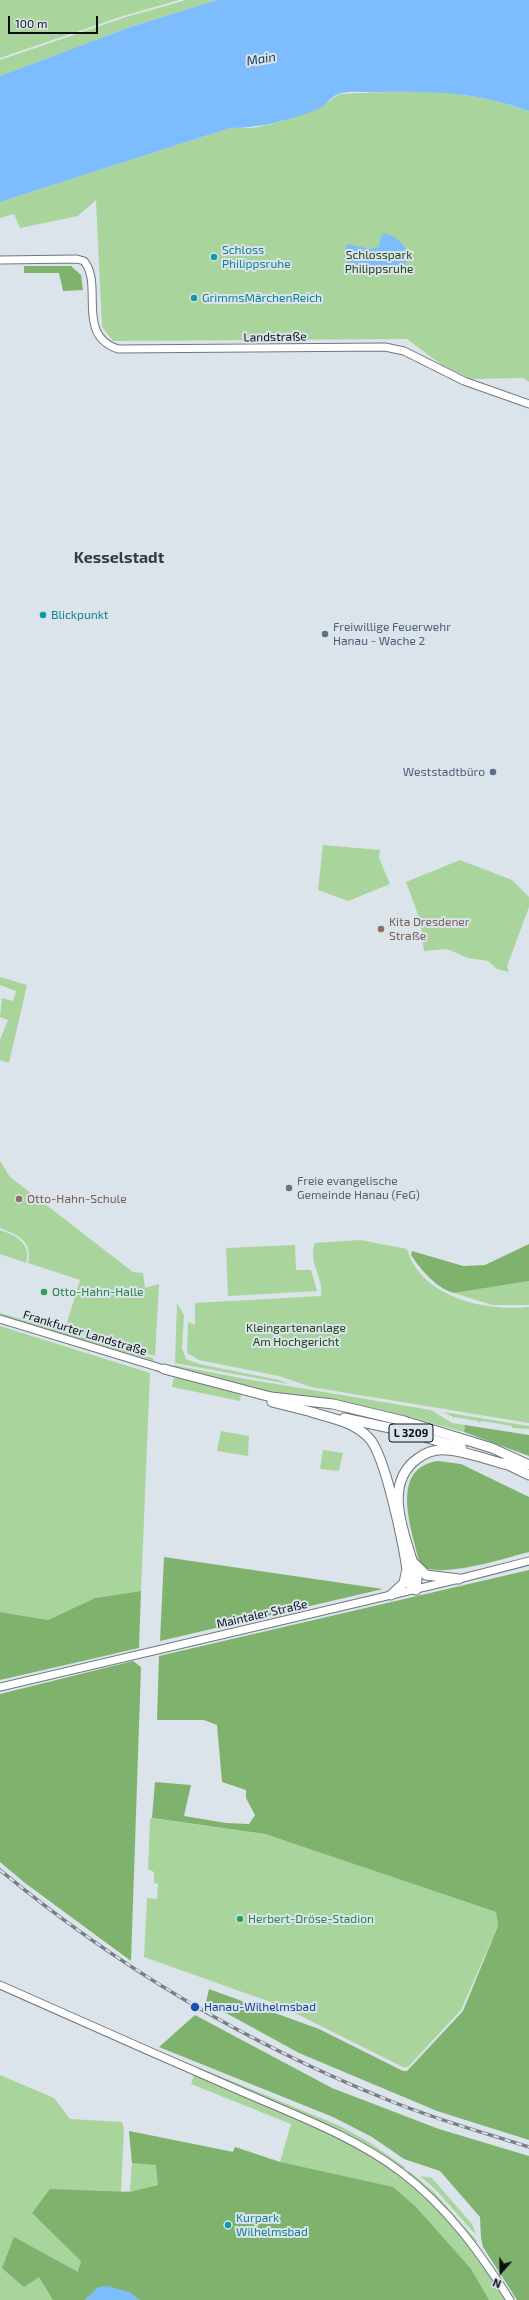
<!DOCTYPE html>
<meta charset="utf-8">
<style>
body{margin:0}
#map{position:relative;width:529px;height:2300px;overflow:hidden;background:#dbe4eb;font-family:"Exo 2",sans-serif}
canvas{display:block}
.north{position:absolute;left:481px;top:2252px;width:40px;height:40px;-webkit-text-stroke:3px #dbe4eb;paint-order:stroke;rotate:200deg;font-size:11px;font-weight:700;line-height:16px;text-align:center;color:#0c0f11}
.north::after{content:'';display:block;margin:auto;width:14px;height:18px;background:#0c0f11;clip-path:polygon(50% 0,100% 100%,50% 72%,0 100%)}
.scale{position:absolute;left:8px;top:16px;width:90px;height:18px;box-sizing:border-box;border:2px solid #0c0f11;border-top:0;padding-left:5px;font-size:12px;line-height:14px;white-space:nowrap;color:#0c0f11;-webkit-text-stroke:3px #dbe4eb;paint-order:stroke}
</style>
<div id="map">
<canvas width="529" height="2300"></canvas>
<div class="north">N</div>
<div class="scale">100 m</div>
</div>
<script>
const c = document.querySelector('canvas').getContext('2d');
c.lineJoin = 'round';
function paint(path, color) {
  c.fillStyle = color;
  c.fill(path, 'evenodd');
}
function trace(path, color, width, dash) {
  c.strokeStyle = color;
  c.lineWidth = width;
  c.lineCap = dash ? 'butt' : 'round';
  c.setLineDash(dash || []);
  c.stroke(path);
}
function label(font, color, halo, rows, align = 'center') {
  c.font = font + ' "Exo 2",sans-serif';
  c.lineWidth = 4;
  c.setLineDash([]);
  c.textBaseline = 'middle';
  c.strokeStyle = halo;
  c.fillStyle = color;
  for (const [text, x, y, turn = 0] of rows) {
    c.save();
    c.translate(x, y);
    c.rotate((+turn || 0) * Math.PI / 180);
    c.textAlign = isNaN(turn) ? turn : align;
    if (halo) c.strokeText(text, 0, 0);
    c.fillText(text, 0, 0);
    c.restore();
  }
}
const green = new Path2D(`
 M0,0H179L123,16L0,58Z
 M186,0H217L130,27L0,76V60L123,18Z
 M412,91C455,92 487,97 529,111V382L523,378L472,379L442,365L407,339L113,341L102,327L96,200L78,216L20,228L14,214L0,218V202L230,128H253L276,123L320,108L339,94Z
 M323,845L380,850L379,858L390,884L348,901L318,890Z
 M460,860L512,880L529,897V907L507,966L509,972L497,969L488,961L468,958L447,949L424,951L420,920L406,882Z
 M0,977L27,985L9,1063L0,1060V1040L8,1020L0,1017L2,998L13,1001L16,991L0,985Z
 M0,1161L10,1177L133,1272L143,1273L145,1288L159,1284L155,1356L65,1329L80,1280L28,1263C33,1241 18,1235 0,1228Z
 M0,1230C15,1235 32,1243 26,1263L0,1254Z
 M360,1240L407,1249C420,1297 486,1312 529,1307V1423L311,1387L279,1376L199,1360L187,1353L188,1322L195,1325V1303L321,1296C324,1278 307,1261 315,1243Z
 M295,1245L296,1270H311L317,1291L228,1296L226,1248Z
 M529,1281V1305H492L454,1293Z
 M177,1303L184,1315L182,1348L186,1359L199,1364L279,1380L289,1384L175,1363Z
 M0,1313L153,1358L154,1361L0,1316Z
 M0,1326L150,1373L141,1591L95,1598L48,1620L0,1612Z
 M174,1365L240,1378L431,1410L452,1423L465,1425L464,1432L406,1416L333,1399L272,1394L174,1368Z
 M174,1377L217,1387L241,1395L240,1401L172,1387Z
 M443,1412L529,1426V1429L512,1428V1426L482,1421L479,1423L477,1421L455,1417L453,1419V1417Z
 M221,1431L249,1436L248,1456L217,1451Z
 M323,1450L343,1453L339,1471L320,1469Z
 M150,1818L265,1834L496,1912L498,1926L461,2010L408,2067H403L279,2005L144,1957L147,1898L157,1899L158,1884L154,1883V1872L148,1869Z
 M198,2067L340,2126L369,2142L406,2168L400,2169L367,2146L197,2070Z
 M0,2075L54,2098L70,2119L122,2122L124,2129L121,2192L130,2191L132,2163L129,2131L233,2152L235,2147L280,2162L291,2124L191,2084L194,2075C290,2115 392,2150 461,2232C478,2253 493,2278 508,2300H0Z
 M409,2171L434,2192L477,2241L476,2244L405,2174Z
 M420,2176L432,2178L472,2224L476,2235L435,2189Z`);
const forest = new Path2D(`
 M24,266H71L81,275L83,290L63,291L59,273H24Z
 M529,1244V1281L454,1293C436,1288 421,1270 411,1255L412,1251L463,1266L485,1265Z
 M465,1425L529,1435V1456L464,1432Z
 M438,1461L461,1464L529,1497V1552C505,1558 439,1580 420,1565C413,1533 387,1468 438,1461Z
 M164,1557L383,1589L160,1641Z
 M529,1570V2140L437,2111L299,2053L206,2002L209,1989L319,2029L403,2071H407L463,2011L498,1926L496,1912L265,1834L152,1818L155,1782L191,1785L184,1816L226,1823L249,1824L255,1815L246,1798V1790L222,1782L217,1725L204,1720H157L159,1656Z
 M141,1591L139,1648L0,1680V1612L48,1620L95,1598Z
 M133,1661L141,1667L131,1961L25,1883L0,1862V1694Z
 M195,2015L332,2088L439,2129L529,2156V2300H517L483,2247L481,2238L480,2217L440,2171L404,2159L372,2137L333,2117L159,2047Z
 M129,2131L233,2152L235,2147L280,2162L393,2187L416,2207L471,2269L489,2300H140L129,2292L87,2297L85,2300H53L39,2277L24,2287L2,2268L14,2237L78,2272L81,2261L32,2213L50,2189L130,2192L158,2185L156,2165L132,2163Z`);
const water = new Path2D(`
 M217,0H529V111C474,92 437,91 380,92C367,93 350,90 338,94C330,97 326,106 319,109C290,120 261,128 230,128L0,202V76L130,27Z
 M384,233C400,237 416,253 402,269C397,270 391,269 386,270C370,274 351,275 344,256L347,244L370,249L379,247L381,237Z
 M108,2286L129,2292L140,2300H85L98,2287Z`);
const secondary = new Path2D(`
 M0,260L77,259L84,261C104,285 75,335 118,349L385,347L404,351L464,381L529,404
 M0,1319L164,1369
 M0,1687L459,1579L529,1561
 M0,1985C79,2020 157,2055 236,2089C292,2114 352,2135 401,2172C447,2207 479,2251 510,2300`);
const highway = new Path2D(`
 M164,1369L271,1397L333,1404L404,1421L492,1448L529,1465
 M272,1402L316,1413
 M311,1412C331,1418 354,1422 369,1438C386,1456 405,1551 408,1578L412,1588L416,1590L417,1578C409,1542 379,1487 417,1459C425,1453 436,1449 446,1450C466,1451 488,1460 508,1465
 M344,1418L404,1431L462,1448
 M504,1463L529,1475
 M415,1564L426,1575L459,1579
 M391,1595L404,1583L406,1573`);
const rail = new Path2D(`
 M0,1870C116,1966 249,2044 388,2100C434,2119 482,2132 529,2147`);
const markers = [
 [214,257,4,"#0f9aa8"],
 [194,298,4,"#0f9aa8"],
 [43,615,4,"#0f9aa8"],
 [325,634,4,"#5c6f8a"],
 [493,772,4,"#5c6f8a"],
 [381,929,4,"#8d6e63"],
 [289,1188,4,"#6b7280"],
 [19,1199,4,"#8d6e63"],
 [44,1292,4,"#2e9e5b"],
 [240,1919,4,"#2e9e5b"],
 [195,2007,5,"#1a4fb4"],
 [228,2225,4,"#0f9aa8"]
];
const shields = [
 [411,1433,44]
];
const shieldNames = [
 ["L 3209",411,1433]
];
const cultureNames = [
 ["Schloss",222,250],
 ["Philippsruhe",222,264],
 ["GrimmsMärchenReich",202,298],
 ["Blickpunkt",51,615],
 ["Kurpark",236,2218],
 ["Wilhelmsbad",236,2232]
];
const parkNames = [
 ["Schlosspark",379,255],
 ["Philippsruhe",379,269],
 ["Kleingartenanlage",296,1328],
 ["Am Hochgericht",296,1342]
];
const streetNames = [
 ["Landstraße",275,337,-1],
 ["Frankfurter Landstraße",85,1333,17],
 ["Maintaler Straße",262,1614,-13]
];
const serviceNames = [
 ["Freiwillige Feuerwehr",333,627],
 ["Hanau - Wache 2",333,641],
 ["Weststadtbüro",485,772,"right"]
];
const educationNames = [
 ["Kita Dresdener",389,922],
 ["Straße",389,936],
 ["Otto-Hahn-Schule",27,1199]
];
const worshipNames = [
 ["Freie evangelische",297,1181],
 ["Gemeinde Hanau (FeG)",297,1195]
];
const leisureNames = [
 ["Otto-Hahn-Halle",52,1292],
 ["Herbert-Dröse-Stadion",248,1919]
];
const transitNames = [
 ["Hanau-Wilhelmsbad",204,2007]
];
const waterNames = [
 ["Main",261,59,-10]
];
const districtNames = [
 ["Kesselstadt",119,558]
];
paint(green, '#a9d49b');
paint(forest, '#7fb36d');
paint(water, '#7ebdfd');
trace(secondary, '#6f777d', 9);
trace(highway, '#6f777d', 11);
trace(secondary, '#fff', 7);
trace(highway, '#fff', 9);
trace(rail, '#787e83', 3.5);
trace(rail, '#dbe4eb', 2, [6]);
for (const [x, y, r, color] of markers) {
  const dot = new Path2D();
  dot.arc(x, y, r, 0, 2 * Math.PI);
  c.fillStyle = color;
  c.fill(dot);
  trace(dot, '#dbe4eb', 1.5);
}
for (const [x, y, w] of shields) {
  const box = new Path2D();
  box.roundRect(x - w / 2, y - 9, w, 18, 3);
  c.fillStyle = '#dbe4eb';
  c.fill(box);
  trace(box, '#0c0f11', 1);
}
label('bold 11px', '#0c0f11', null, shieldNames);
label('12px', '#0d838f', '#dbe4eb', cultureNames, 'left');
label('12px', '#224515', '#dbe4eb', parkNames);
label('12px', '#0c0f11', '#dbe4eb', streetNames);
label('12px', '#4e5e75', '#dbe4eb', serviceNames, 'left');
label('12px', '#785e54', '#dbe4eb', educationNames, 'left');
label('12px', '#5b616d', '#dbe4eb', worshipNames, 'left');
label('12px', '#27864d', '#dbe4eb', leisureNames, 'left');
label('12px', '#164399', '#dbe4eb', transitNames, 'left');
label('italic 13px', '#06355d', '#dbe4eb', waterNames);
label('bold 16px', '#353c42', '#dbe4eb', districtNames);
</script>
